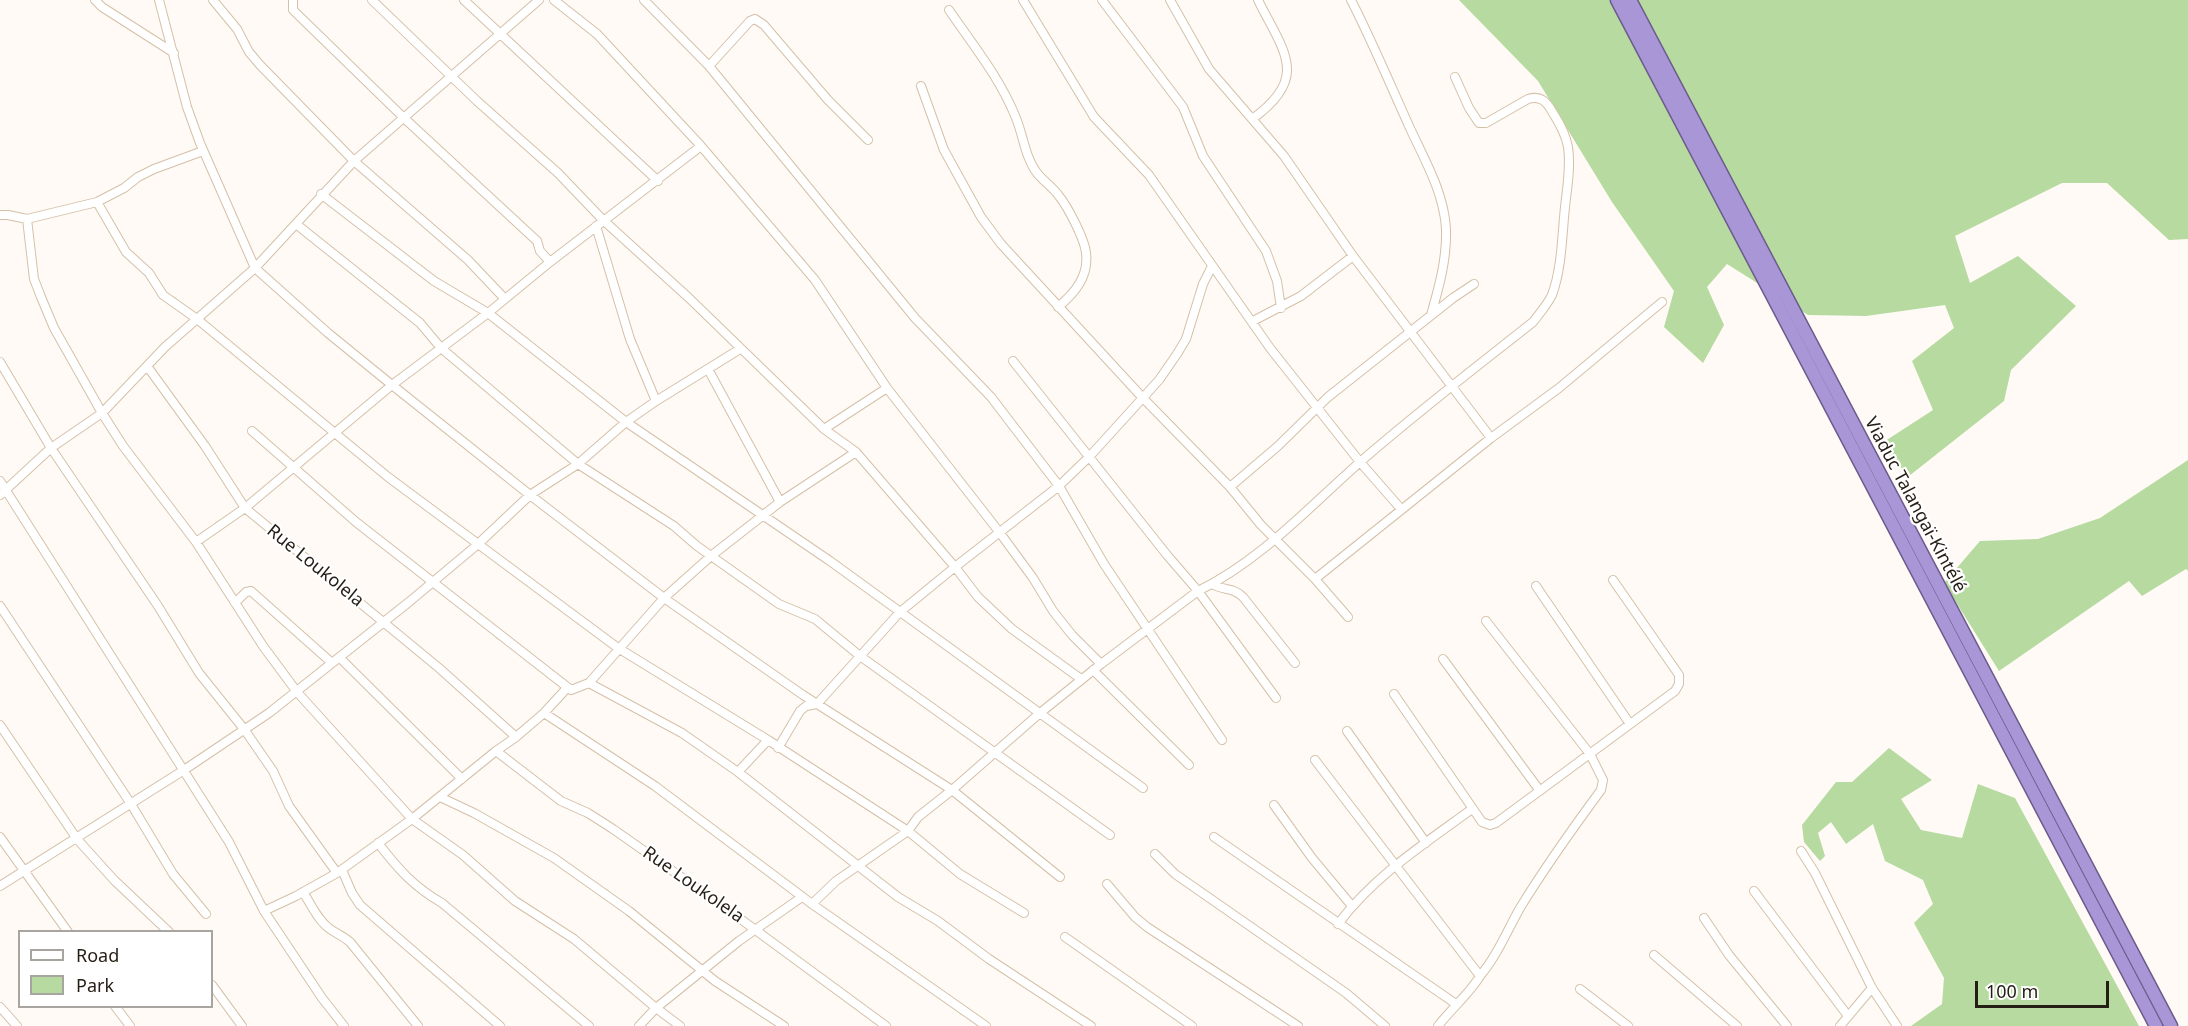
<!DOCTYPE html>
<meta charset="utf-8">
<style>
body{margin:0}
#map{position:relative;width:2188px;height:1026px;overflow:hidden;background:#fffaf5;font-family:"Noto Sans",sans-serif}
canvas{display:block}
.legend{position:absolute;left:18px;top:930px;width:195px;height:78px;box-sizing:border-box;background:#fff;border:2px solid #a8a5a1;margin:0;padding:8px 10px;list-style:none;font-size:18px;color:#251e15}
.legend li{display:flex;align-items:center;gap:12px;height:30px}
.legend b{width:30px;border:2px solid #a8a5a1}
.scale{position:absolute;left:1975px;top:981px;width:134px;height:27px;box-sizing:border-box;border:3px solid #251e15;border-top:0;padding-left:8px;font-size:18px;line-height:21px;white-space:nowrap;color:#251e15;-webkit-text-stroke:4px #fff;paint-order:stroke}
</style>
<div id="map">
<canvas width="2188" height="1026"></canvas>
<ul class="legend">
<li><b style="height:8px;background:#fff"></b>Road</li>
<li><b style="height:16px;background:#b6da9f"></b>Park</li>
</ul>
<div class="scale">100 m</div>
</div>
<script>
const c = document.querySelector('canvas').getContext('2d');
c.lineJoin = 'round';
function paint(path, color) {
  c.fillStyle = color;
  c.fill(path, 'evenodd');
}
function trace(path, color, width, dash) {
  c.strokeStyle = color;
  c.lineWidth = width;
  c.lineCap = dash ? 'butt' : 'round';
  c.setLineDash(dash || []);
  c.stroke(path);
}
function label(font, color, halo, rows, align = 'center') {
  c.font = font + ' "Noto Sans",sans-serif';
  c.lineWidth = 4.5;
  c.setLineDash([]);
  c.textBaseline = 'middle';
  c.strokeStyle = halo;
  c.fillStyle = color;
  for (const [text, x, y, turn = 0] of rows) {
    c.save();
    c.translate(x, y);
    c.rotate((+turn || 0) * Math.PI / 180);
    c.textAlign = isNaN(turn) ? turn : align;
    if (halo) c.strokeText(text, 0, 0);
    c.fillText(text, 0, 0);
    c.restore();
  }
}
const green = new Path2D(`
 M1459,0H2188V239L2169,240L2107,183H2062L1955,236L1970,283L2018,256L2076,306L2011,370L2004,401L1909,476L1879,445L1933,410L1912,361L1954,328L1945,305L1866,316L1808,315L1727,264L1707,287L1724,325L1703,363L1664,327L1674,291L1612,202L1538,81Z
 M2188,460V571L2186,569L2142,596L2129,581L1999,671L1944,583L1980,541L2038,539L2100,518Z
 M1889,748L1932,780L1901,799L1921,830L1962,838L1978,784L2015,798L2139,1026H1911L1942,1004L1944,978L1914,923L1933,904L1923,880L1885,861L1873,824L1846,844L1831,822L1818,833L1825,856L1820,861L1804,842L1802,825L1836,782H1852Z`);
const minor = new Path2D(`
 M95,0L102,7L174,53
 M159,0L187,107L200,143L255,268L328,333L392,385L530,495L664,598L803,695L952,790L1060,877
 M213,0L237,29L249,52L260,65L354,161L468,260L505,299
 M293,0V10L404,118L537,241L540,251L550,262
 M372,0L477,101L558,173L603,220L689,298L824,429L856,452L955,567L978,597L1012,629L1081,679
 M464,0L658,181
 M554,0L597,34L701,146L815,280L887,388L1000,533L1033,578L1053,611L1072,635L1101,664
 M644,0L709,66L915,318L991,397L1059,486L1104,564L1222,740
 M1023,0L1094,117L1149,175L1270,348L1360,462L1401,509
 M1102,0L1183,107L1203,156L1266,251L1277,281L1281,308
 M1170,0L1209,69L1284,156L1353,256L1491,438
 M1351,0C1372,41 1390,84 1409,126C1424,159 1444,192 1446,229C1447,259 1439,287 1431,315
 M949,10C973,45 1000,78 1016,118C1023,135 1025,157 1037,173C1043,181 1053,187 1059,196C1068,207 1085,240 1086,253C1089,276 1075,293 1058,307
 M709,66L750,21L755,19L764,25L828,100L868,140
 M921,86L944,150L981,217L1001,244L1142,397L1230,487L1261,525L1315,579L1348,617
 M1252,119C1311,77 1283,51 1258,0
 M321,194L434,281L488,313L626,422L830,561L1143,788
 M97,202L126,252L149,273L163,295L197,319L388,477L618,648L768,740L908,831L960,874L1024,913
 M0,215H8L27,219L34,279L41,297L54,328L102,413L123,446L196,542L263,646L297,692L412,819L463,855L515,901L574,939L656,1008L680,1026
 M27,219L97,202L124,188L138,177L154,169L203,151
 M296,224L420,323L441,348L578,464L674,526L697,546L779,604L815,619L860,656L1110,835
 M596,226L630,339L656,401
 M1253,321L1301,296L1353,256
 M1013,361L1167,555L1198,591L1276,698
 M0,362L51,448L158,606L199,673L244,729L273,771L289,806L337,873
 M147,366L205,446L245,508L439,668L516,737
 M708,369L780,502
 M824,429L887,388
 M252,431L356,522L571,690L589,683L664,598L711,556L780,502L856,452
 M0,481L229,842L264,911L322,998L344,1026
 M1230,487L1278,446L1328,397L1453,298L1474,284
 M0,495L51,448L102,413L165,347L255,268L354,161L539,0
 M196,542L245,508L392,385L488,313L550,262L701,146
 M1315,579L1491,438L1559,388L1662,302
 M1212,584C1224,591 1233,587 1243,597L1295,663
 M1536,586L1630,724
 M235,603L246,592L251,591L332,663
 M0,606L131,804L173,874L206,914
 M340,658L462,779
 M1443,659L1540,791
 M1093,670L1189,765
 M589,683L682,733L738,772L898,897L938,921L989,959L1091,1026
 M1394,694L1482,822L1490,825L1496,823L1675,691L1679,684V675L1613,580
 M544,713L655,786L812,904L986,1026
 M0,725L77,839L114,880L169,932
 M1347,731L1426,843
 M778,748L800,711L806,706L817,704L900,612L955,567L1059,486L1090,456L1159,380L1177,354L1186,339L1203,284L1212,266
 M496,751L561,801L588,813L613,829L731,912L886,1026
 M1315,760L1480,976C1470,993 1451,1009 1438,1026
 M738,772L768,740
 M440,797L474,813L554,858L629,911L715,981L784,1026
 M1274,805L1312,858L1352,906
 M0,837L68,932
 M1214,837L1456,1004
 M378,843C398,869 414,887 442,903L589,1026
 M1801,851L1815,873L1872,988L1897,1026
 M1155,854L1175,874L1346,993L1385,1026
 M342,870L352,893L360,905L500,1026
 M1107,884L1135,917L1147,927L1298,1026
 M0,886L184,770L269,713L409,602L477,545L530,495L578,464L626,422L656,401L740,349
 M1754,891L1848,1016
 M303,892C311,904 318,921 330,929C337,934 343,936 350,942L418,1026
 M812,904L836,881L908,831L918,817L952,790L1040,713L1101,664L1198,591C1260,561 1308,508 1359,463C1415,414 1475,368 1533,322C1540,313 1547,305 1552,295C1562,268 1562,235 1565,207C1567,188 1571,167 1568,147C1566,135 1560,124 1553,113C1547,102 1541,95 1528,99L1486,123H1479L1469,108L1455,77
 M264,911L296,896L337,873L412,819L496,751L516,737L544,713L567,688
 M1704,918L1729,955L1787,1026
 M1338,924C1374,876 1424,844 1472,809
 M1065,937L1192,1026
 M1654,955L1737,1026
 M1480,976C1497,956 1507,931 1520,908C1545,867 1573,828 1601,790L1603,780L1590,754L1486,621
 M212,985L242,1026
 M1580,989L1628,1026
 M115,1006L130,1026
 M0,1007L17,1026
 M639,1026L656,1008L739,941L802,897
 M1840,1026L1872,988`);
const trunk = new Path2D(`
 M1617,0L2156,1026
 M1630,0L2171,1026`);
const streetNames = [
 ["Viaduc Talangaï-Kintélé",1915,505,62],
 ["Rue Loukolela",315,566,39],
 ["Rue Loukolela",693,885,35]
];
paint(green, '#b6da9f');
trace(minor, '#d5c0a8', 10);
trace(trunk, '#6c5b8c', 15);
trace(minor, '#fff', 8);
trace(trunk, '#a896d6', 12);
label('18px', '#251e15', '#fff', streetNames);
</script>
